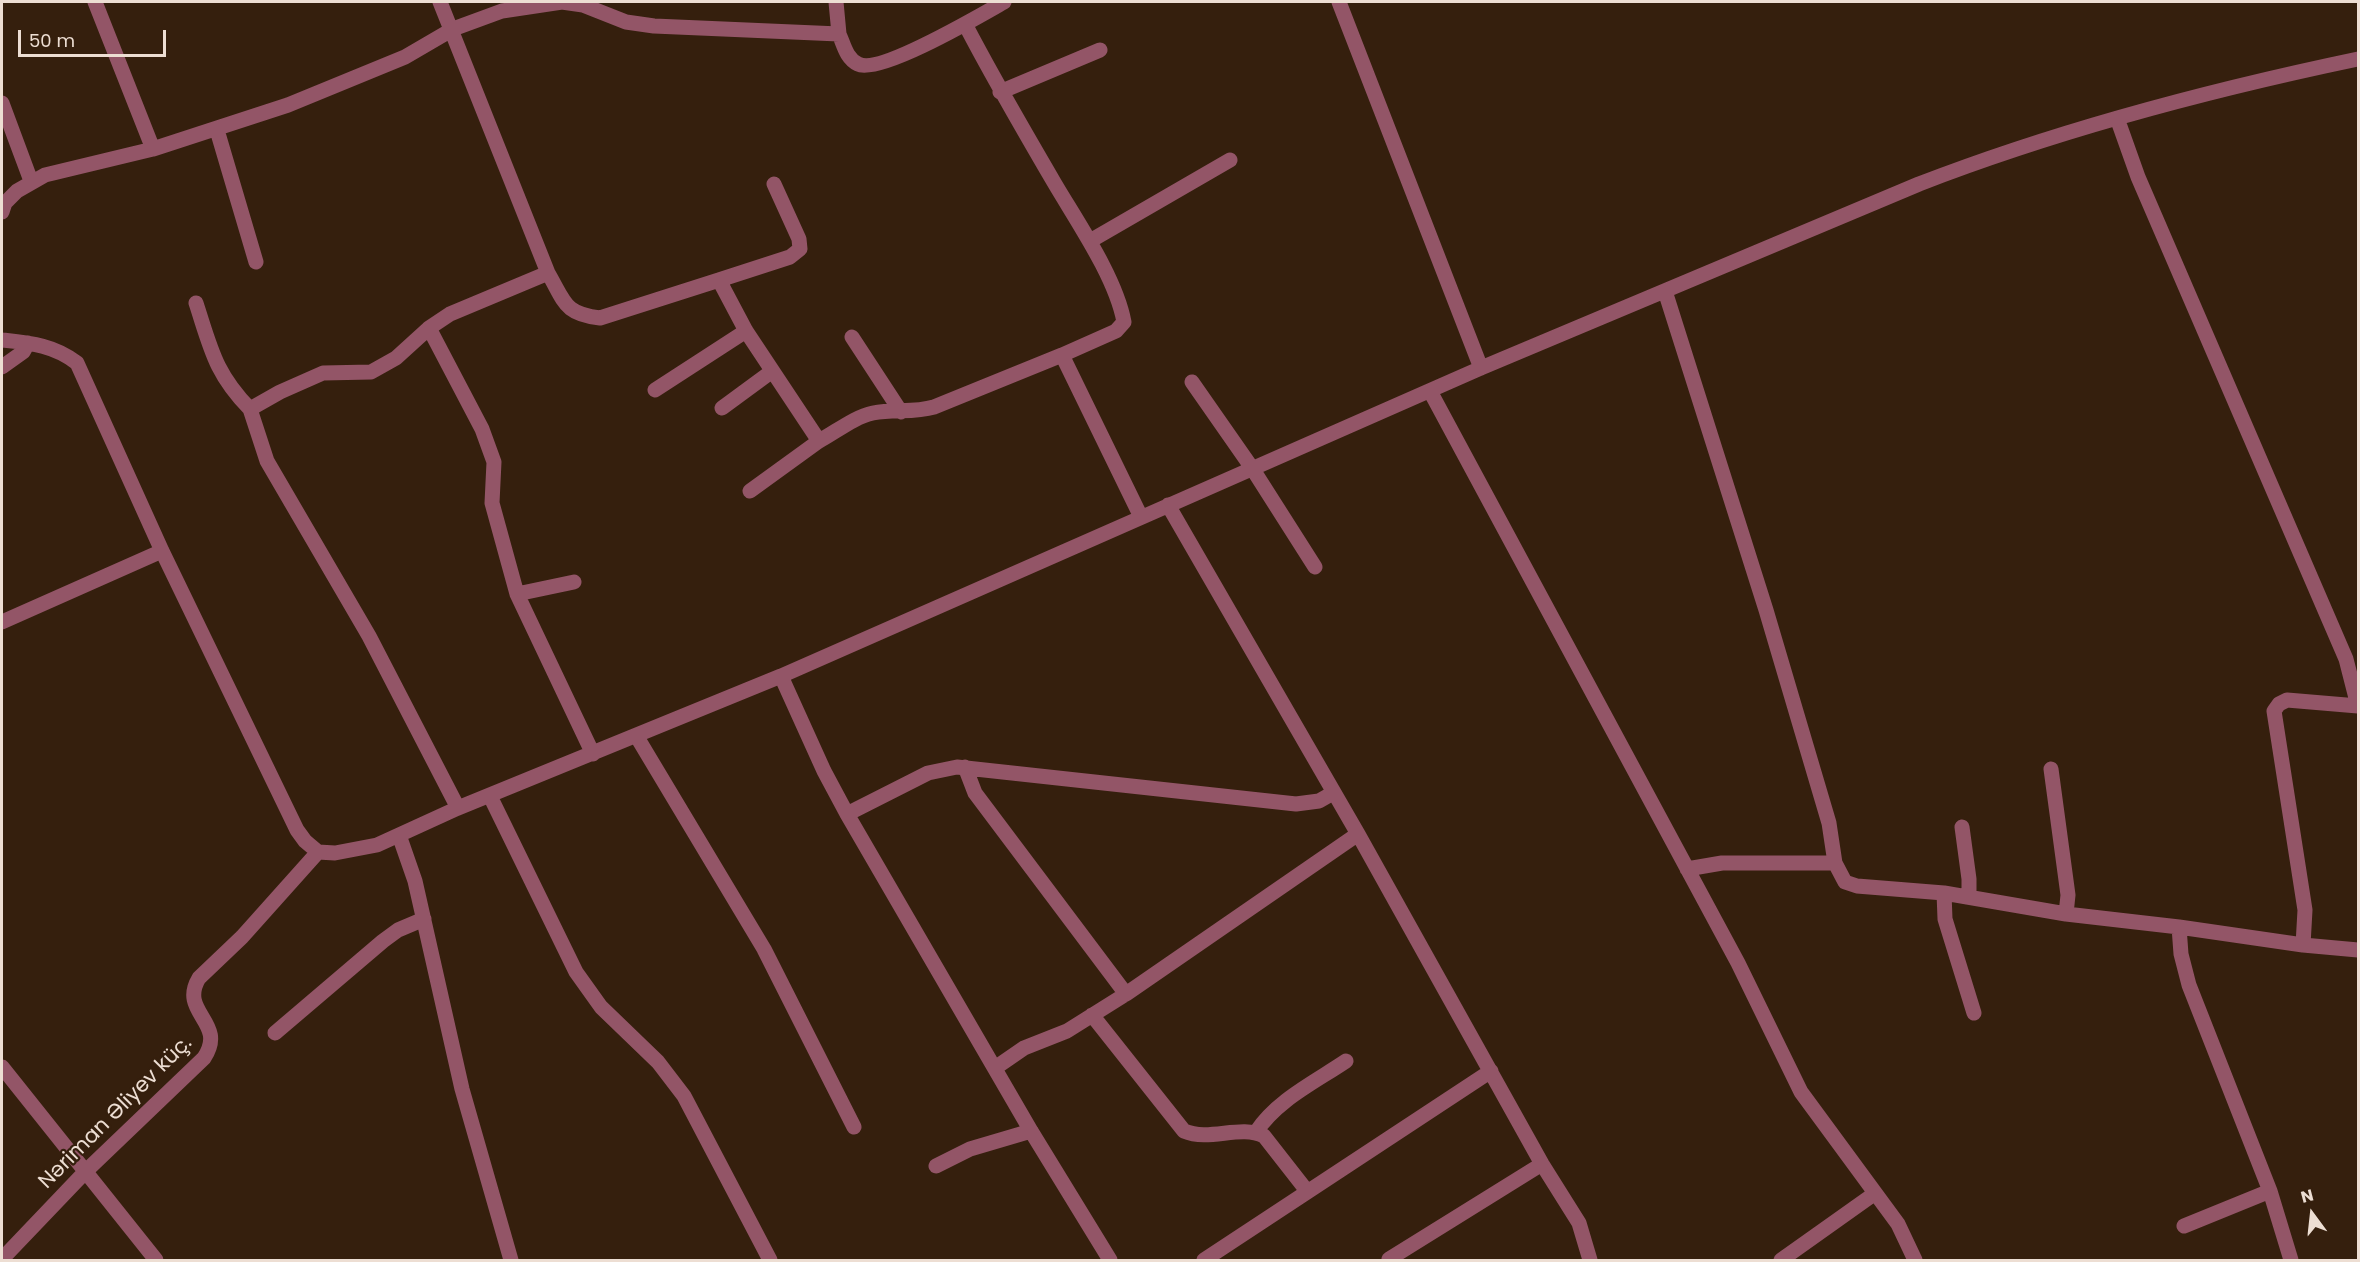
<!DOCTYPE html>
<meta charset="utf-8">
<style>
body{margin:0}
#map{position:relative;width:2360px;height:1262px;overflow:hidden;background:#351f0d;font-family:Poppins,sans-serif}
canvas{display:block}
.frame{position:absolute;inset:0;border:3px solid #edded3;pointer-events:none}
.north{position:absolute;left:2282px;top:1184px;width:60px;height:60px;-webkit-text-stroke:4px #351f0d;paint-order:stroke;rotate:345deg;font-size:16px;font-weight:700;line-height:24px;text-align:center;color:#edded3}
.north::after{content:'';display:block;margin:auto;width:21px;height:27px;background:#edded3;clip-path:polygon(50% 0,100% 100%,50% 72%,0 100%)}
.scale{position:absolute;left:18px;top:30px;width:148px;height:27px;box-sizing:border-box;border:3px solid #edded3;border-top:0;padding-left:8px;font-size:18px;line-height:21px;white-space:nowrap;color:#edded3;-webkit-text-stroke:4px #351f0d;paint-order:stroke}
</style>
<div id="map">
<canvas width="2360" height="1262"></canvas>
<div class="frame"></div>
<div class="north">N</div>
<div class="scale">50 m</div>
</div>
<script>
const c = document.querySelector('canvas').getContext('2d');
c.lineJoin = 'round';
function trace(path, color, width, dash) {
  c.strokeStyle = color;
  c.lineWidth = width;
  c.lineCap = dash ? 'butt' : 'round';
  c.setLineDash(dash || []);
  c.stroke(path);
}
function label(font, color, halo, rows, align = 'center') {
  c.font = font + ' Poppins,sans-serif';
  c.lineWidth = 4.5;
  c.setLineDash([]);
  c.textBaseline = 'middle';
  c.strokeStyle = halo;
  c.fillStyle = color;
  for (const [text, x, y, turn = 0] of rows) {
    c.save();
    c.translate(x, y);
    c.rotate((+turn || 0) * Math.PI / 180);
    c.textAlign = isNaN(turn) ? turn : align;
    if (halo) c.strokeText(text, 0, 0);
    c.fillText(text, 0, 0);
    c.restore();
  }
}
const minor = new Path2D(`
 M95,2L153,149
 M440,2L548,273C565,302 564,314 600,318L719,280L746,331L819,441C836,432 854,417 873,413C894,409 914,413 934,407L1062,355L1116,331L1124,322C1116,278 1078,223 1055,184C1024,131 993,78 965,24
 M836,2L839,34
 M1339,2L1481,368
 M1000,92L1100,50
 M2,103L31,181
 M2117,118L2138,177L2346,659L2358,706L2287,700L2279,704L2274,711L2305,910L2303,945
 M217,130L256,262
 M2,212L5,203L17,191L45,175L153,149L288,105L405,57L453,29L502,11L562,2L583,5L626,22L654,26L839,34C844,45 846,58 858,64C879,75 981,15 1004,2
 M1090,241L1230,160
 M719,280L790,257L800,249L799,239L774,184
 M1665,291L1766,610L1829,823L1835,863
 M196,303C211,349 215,373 250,409
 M429,328L482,429L494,462L492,503L517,594L593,754
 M852,337L901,412
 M2,340C30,343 54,345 77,363L162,551L297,830L305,841L318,852L335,853L377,845L458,808L781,676L1481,368L1919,184C2061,129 2210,90 2358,59
 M1062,355L1141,517
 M2,367L23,352L28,343
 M1192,382L1252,468L1315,567
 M655,390L746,331
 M1430,391L1738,963L1801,1092L1898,1224L1915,1260
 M722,408L771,372
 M750,491L819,441
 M1168,505L1358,834L1542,1164L1579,1223L1590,1260
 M517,594L574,582
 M2,622L162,551
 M781,676L824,771L847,814L1031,1131L1110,1260
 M637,737L764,949L854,1127
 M965,767L975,793L1126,994
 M2051,769L2068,895L2066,914
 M490,796L576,972L601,1007L658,1062L684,1096L770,1260
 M458,808L369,636L267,461L250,409L280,392L323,373L371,372L396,358L429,328L450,314L548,273
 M847,814L928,773L957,767L1296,804L1319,801L1333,793
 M1962,827L1969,879V897
 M399,835L415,881L462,1089L511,1260
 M1687,869L1722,863H1835L1845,882L1857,886L1944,893L2066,914L2179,927L2303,945L2358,950
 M1944,893L1945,919L1974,1013
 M2179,927L2181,954L2189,985L2270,1191L2291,1260
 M1092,1015L1184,1131C1210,1142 1240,1124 1264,1136L1307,1191
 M275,1033L383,941L398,930L424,919
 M2,1067L156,1260
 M995,1068L1024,1048L1067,1031L1126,994L1358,834
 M1256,1132C1277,1100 1315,1082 1346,1061
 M936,1166L970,1149L1031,1131
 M2184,1226L2270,1191
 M2,1259L86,1171L204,1058C228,1022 178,1013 199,978L242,937L318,852
 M1389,1259L1542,1164
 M1204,1260L1491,1071
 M1781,1260L1874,1194`);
const streetNames = [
 ["Nəriman Əliyev küç.",116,1113,-45]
];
trace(minor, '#935567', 15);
label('21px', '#edded3', '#351f0d', streetNames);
</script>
